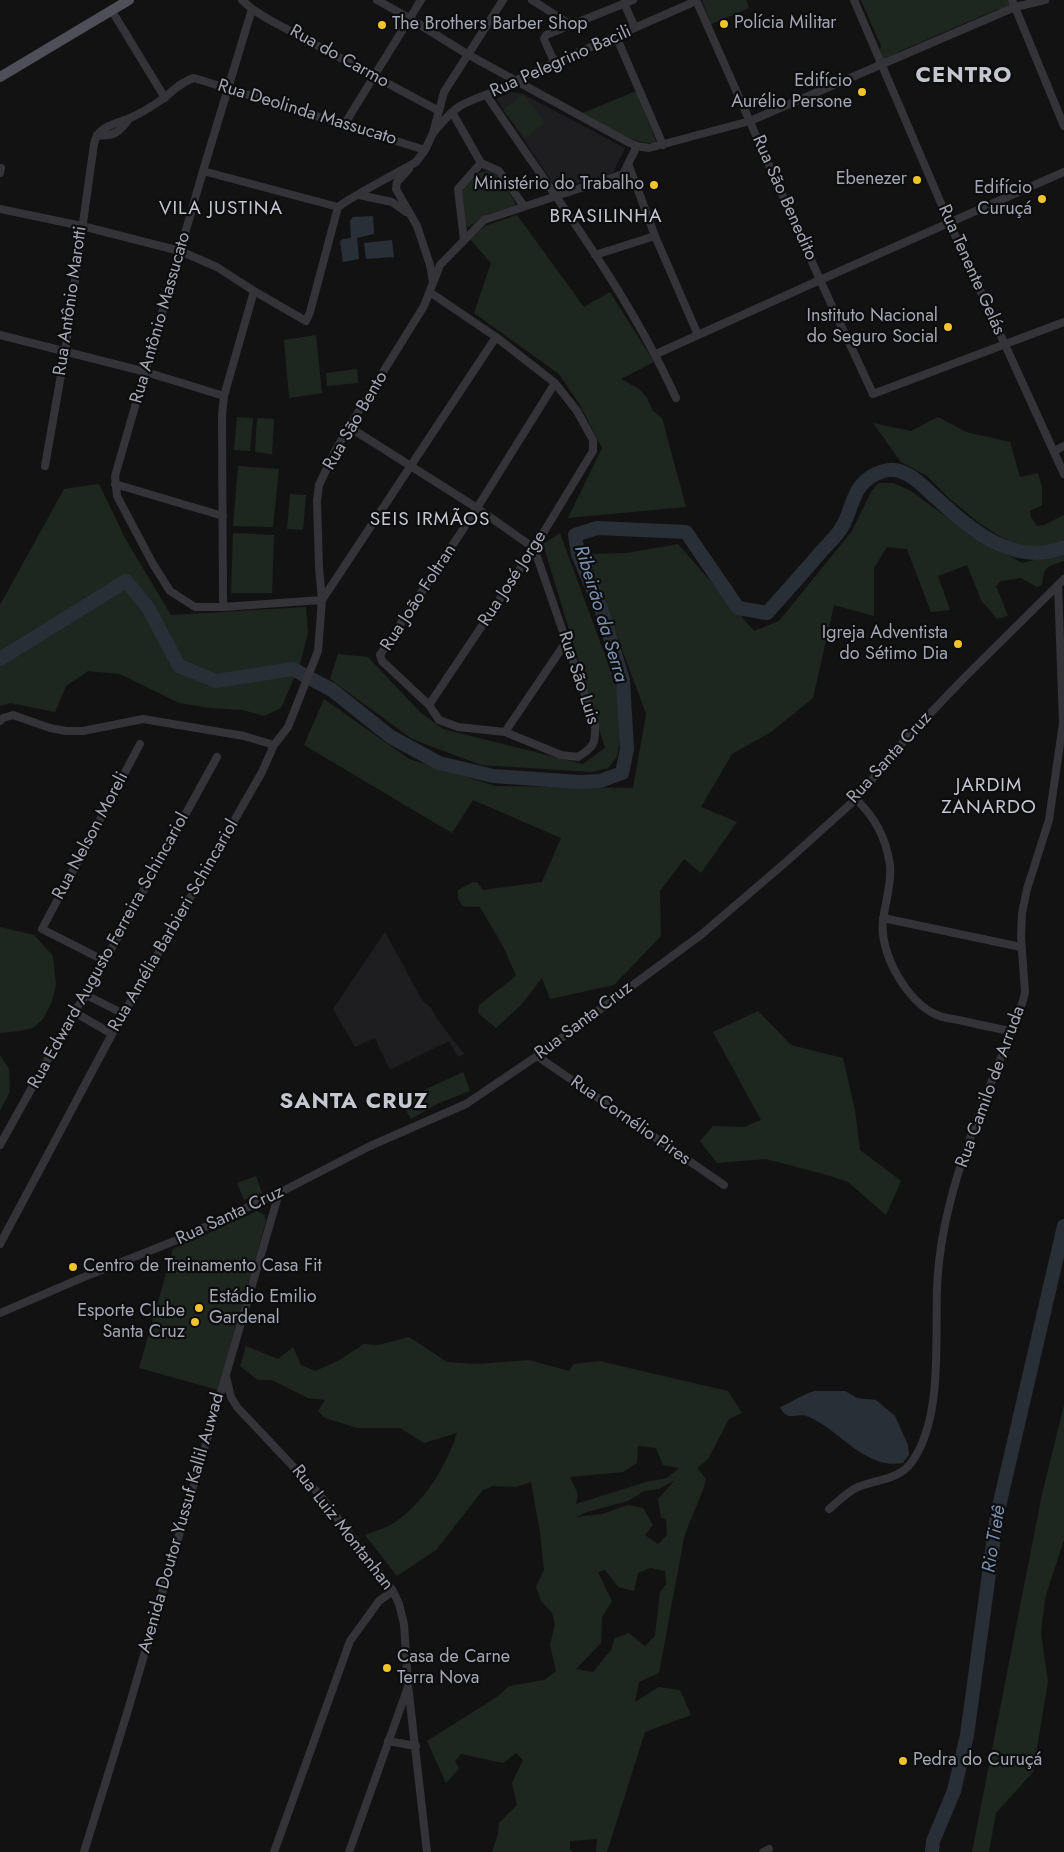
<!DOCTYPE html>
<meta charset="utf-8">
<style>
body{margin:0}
canvas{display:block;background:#121213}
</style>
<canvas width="1064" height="1852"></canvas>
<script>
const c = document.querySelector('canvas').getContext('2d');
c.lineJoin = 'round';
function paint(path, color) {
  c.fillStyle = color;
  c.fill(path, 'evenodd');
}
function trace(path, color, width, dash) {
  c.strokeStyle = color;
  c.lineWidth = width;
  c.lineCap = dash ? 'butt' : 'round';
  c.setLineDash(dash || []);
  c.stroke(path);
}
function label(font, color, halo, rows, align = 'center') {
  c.font = font + ' Jost,sans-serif';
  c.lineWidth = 4.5;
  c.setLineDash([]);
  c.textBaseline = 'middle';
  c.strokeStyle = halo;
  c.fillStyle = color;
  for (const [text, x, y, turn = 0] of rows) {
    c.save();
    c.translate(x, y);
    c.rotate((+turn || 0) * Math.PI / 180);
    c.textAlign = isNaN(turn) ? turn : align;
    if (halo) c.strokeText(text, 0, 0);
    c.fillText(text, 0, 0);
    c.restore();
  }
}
const built = new Path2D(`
 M512,92L523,94L625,148L614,171L612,173L557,189L497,100L498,98Z
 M385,932L422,1000L431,1008L437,1019L464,1054L458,1057L449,1041L390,1070L375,1038L355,1047L333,1009Z`);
const green = new Path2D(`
 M702,0H746L749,8L711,24Z
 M861,0H1009L1011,4L1003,9H998L898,52L895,56L884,60L880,50L881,46Z
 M636,91L656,141L655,143C630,144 604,124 583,113Z
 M523,94L545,123L525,138L503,110Z
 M487,171L496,175L516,203L514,206L488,214L467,228L462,191C466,180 476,172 487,171Z
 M517,215L584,307L610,292L654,362L621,379L639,389L647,398L653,411L662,418L686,507L568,518L602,448L580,405L559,374L474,313L491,263L470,239L485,226Z
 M316,335L322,393L289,398L284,340Z
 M357,369L358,383L327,386L326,373Z
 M237,417L253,418L250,451L234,450Z
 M938,417L966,432L1010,442L1020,477L1038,473L1042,487V505L1030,511L1031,517L1037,526L1044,525L1064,515V539L1050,547L1031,548L1011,542L996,534L978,522L949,498L927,476L901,462L873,423L911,431Z
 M257,418L274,419L272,454L255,452Z
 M238,466L279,469L273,527L233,526Z
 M878,483H893L911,491L968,533L1022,563L1055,555L1064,550V561C1046,567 1044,566 1042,585L1037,587L1021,578L1001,581L996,586L1008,616L997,619L981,600L967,565L938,576L950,610L931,612L907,549L887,547L874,568V616L834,605L813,698L771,732L732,754L701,807L737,822L701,873L684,859L660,891L661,936L614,985L550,999L542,978L521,1005L496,1028L478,1013L479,1005L516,976L504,948L480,907L462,906L458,898V890L473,882L478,883L483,890L542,882L561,838L473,800L452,833L304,745L324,699L409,759L495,786L633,788L646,714L587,554L627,553L678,544L754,631L779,621L852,531L871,492Z
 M99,484L126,540L171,615L306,607L308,633L300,664L281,708L264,716L243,710L210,708L179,703L120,674L88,671L66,686L55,712L10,703L0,706V605L64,489Z
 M290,494L306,495L303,530L287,529Z
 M233,533L274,535L272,593H231Z
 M560,533L617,688L620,739L617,757L608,768L592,772L481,765L412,739L330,679L338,654L368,657L421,713L443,729L583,764L605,748L543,544Z
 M0,927L34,935L53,956L56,986L51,1004L43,1019L33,1028L20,1031L0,1033Z
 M758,1011L791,1045L843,1058L855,1110L860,1150L901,1181L886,1215L848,1182L827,1175L766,1159L717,1163L700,1141L713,1126L744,1127L761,1120L713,1032Z
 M0,1055L9,1069L10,1091L0,1111Z
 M463,1072L470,1091L439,1103L411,1119L402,1104L405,1099Z
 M256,1176L262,1193L244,1200L237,1183Z
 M257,1211L265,1215L266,1221L218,1390L139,1368L173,1249Z
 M409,1337L447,1362L477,1364L529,1360L569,1371L574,1364L599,1361L728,1391L742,1413L729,1419L708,1459L697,1468L706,1479C701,1500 690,1518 684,1538L659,1673L639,1682L635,1702L659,1687L680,1690L691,1715L645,1732L607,1852H596L597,1839L570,1841V1850L573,1852H492L498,1834L499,1823L517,1805L512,1783L523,1760L516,1753L503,1763L461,1754L455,1761L459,1769L446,1783L427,1741L497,1697L509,1686L544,1680L556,1671L550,1645L555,1624L552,1613L541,1601L536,1587L544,1570L540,1532L531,1482L516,1487L493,1486L483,1490L436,1550L397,1576L365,1535C374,1531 386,1528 394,1523C424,1503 446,1467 457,1433L424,1443L400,1428H357L325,1418L318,1411L325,1400L308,1398L272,1380H258L240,1366L246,1346L278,1359L293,1347L301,1365L315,1371L338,1361L364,1344L378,1345ZM638,1446L656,1448L663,1465L679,1468L667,1478L646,1482L576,1504L578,1494L570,1477L623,1472L637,1463ZM675,1480L658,1499L661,1517L666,1520L667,1535L658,1544L645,1535L653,1525L643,1508L628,1505L602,1514L576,1517L587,1512L628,1501L644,1491L659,1489ZM650,1568L665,1571L666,1584L660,1592L655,1636L645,1646L629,1633L615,1638L611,1650L593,1672L576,1669L601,1643L602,1617L612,1601L598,1572L605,1570L618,1587L634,1591L638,1573Z
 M1064,1405V1540L1045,1598L1041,1633L1048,1682L1033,1772L996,1813L989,1852H972L1042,1494Z`);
const water = new Path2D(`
 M373,216L374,234L357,238L359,259L343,262L340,241L343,239L351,238L350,221L353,217Z
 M392,240L394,257L366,259L364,243Z
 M815,1391H845L857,1398L876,1400L895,1416L908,1445L909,1455L903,1463C865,1470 840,1430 809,1417C795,1411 789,1424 780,1407C793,1402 802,1394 815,1391Z`);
const river = new Path2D(`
 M0,659L126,581L147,606L179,666L216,681L293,669L332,690L391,737L439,763L493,776L580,782L600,781L622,773L627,749L623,680L602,611L578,554L575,535L597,528L686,532L738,608L767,613C785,593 803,573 820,553C827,545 837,536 842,527C853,508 852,488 872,476C877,473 888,469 894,470C909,471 924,487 935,497C970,529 1014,568 1064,547
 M932,1852L933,1841L954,1791L967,1735L997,1515L1064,1226`);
const minor = new Path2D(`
 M242,0L252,9L268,19L439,111
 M377,0L409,18L467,54L626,141L637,146L649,148L750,121L1015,7L1045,0
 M532,0L571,25
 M696,0L820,280L873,394L1064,322
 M854,0L949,222L1064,474
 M1012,0L1064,126
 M624,3L635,28
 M252,9L203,171L115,476L117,496L153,564L170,591L195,607H223L322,600
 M112,11L165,98
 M616,36L663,145
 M557,62L552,57L544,39L546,35L633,0
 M487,96C553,194 627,290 676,398
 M452,112L481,163L499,171L524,206
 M344,125L421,0
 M434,132C442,123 450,112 460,106C480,95 504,91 522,77L696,1
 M97,135C113,137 120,132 129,119
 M629,166L655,236L698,335
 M409,169L397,182L396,189L417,226L430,265L433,282
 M203,171L338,207
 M0,173L1,168
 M359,195L392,202L406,212
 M0,209L82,226L180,251L217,267L254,291L306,321L310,312L338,207C363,190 390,177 416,162L425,150L433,133L444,92L503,0
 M464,240L458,189L481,163
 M595,255L655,236
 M0,335L146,372L224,396
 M656,354L820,280L1064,172
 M349,427L477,508L534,548
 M1054,451L1064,446
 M45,466L65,352L94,144C98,125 116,124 130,118C142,113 154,105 164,98C173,91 182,81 194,78L425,150
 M115,484L223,516
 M534,548L595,724C596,743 594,747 578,757L561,755L505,732L458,727L439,720L429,705L382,661L380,655L477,508L555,383
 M322,600L496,337
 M223,607L222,416L224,396L254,291
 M429,705L534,548L593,451V440L577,411L555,383L496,337L431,293
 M0,721L3,718L13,715L50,728L66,731H83L143,719L244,736L274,745
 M505,732L566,642
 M856,799C875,818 886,837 890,865C892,884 885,902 883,921C879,953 907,1002 937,1015C944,1018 952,1019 959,1020C976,1024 994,1028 1011,1031
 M883,918L1021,947
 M105,961L42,929L140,744
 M86,995L124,1014
 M74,1012L112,1034
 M537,1056L724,1185
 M0,1145L74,1012L86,995L217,757
 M0,1244L112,1034L262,772L274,745L288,727L318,651L322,600L319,567L317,501L319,485L335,451L349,427L424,306L440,265L484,220L623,174L637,146
 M0,1313L84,1277L177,1240L279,1193L370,1146L466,1104L537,1056L702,934L786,862L856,799L903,742L964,678L1064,579
 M226,1377L231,1397L237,1407L319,1494L393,1591L399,1604L404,1624L408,1685L427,1852
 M829,1509C838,1502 847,1492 856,1488C873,1480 899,1480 911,1463C943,1420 935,1342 937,1290C940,1189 989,1094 1023,1001L1025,992L1021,937L1022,913L1027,889L1049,820L1063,723L1058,585
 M388,1741L416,1746
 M84,1852L128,1710L279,1193
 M274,1852L350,1641L379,1601L393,1591
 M349,1852L408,1687
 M763,1852L769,1849`);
const major = new Path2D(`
 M0,77L129,0`);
const markers = [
 [724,24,5,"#f1c42c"],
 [382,25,5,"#f1c42c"],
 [862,92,5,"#f1c42c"],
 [917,180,5,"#f1c42c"],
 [654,185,5,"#f1c42c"],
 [1042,199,5,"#f1c42c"],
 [948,327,5,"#f1c42c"],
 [958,644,5,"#f1c42c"],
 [73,1267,5,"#f1c42c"],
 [199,1308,5,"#f1c42c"],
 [195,1322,5,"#f1c42c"],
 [387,1668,5,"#f1c42c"],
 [903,1761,5,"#f1c42c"]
];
const poiNames = [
 ["Polícia Militar",734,24,"left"],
 ["The Brothers Barber Shop",392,25,"left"],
 ["Edifício",852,82],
 ["Aurélio Persone",852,103],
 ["Ebenezer",907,180],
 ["Ministério do Trabalho",644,185],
 ["Edifício",1032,189],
 ["Curuçá",1032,210],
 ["Instituto Nacional",938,317],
 ["do Seguro Social",938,338],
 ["Igreja Adventista",948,634],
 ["do Sétimo Dia",948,655],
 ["Centro de Treinamento Casa Fit",83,1267,"left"],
 ["Estádio Emilio",209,1298,"left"],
 ["Gardenal",209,1319,"left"],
 ["Esporte Clube",185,1312],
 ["Santa Cruz",185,1333],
 ["Casa de Carne",397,1658,"left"],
 ["Terra Nova",397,1679,"left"],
 ["Pedra do Curuçá",913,1761,"left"]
];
const streetNames = [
 ["Rua do Carmo",339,57,29],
 ["Rua Pelegrino Bacili",561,62,-24],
 ["Rua Deolinda Massucato",307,113,17],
 ["Rua São Benedito",784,198,66],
 ["Rua Tenente Gelás",971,270,66],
 ["Rua Antônio Marotti",71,301,-82],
 ["Rua Antônio Massucato",161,318,-74],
 ["Rua São Bento",356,421,-60],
 ["Rua José Jorge",513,579,-57],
 ["Rua João Foltran",419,598,-57],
 ["Rua São Luis",578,678,72],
 ["Rua Santa Cruz",890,758,-48],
 ["Rua Nelson Moreli",91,836,-62],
 ["Rua Amélia Barbieri Schincariol",174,926,-60],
 ["Rua Edward Augusto Ferreira Schincariol",109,951,-61],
 ["Rua Santa Cruz",584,1021,-37],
 ["Rua Camilo de Arruda",991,1087,-70],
 ["Rua Cornélio Pires",630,1121,35],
 ["Rua Santa Cruz",230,1216,-25],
 ["Avenida Doutor Yussuf Kallil Auwad",182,1523,-74],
 ["Rua Luiz Montanhan",342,1528,52]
];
const neighbourhoodNames = [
 ["VILA JUSTINA",221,209],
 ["BRASILINHA",606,217],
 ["SEIS IRMÃOS",430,520],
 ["JARDIM",989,786],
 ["ZANARDO",989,808]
];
const waterNames = [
 ["Ribeirão da Serra",600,614,73],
 ["Rio Tietê",995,1539,-81]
];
const districtNames = [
 ["CENTRO",964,77],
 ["SANTA CRUZ",354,1103]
];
paint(built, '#1e1e20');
paint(green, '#1e2620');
paint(water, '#282f37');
trace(river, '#282f37', 14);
trace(minor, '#333338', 8);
trace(major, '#4f5057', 10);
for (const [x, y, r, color] of markers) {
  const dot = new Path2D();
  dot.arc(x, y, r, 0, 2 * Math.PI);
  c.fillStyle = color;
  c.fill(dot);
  trace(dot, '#0d0d0e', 2);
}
label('18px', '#a3a6b4', '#0d0d0e', poiNames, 'right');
label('18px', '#a3a6b4', '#0d0d0e', streetNames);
c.letterSpacing = '1px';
label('19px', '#c4c6d0', '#0d0d0e', neighbourhoodNames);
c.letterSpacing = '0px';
label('italic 19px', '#7a90af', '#0d0d0e', waterNames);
c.letterSpacing = '1px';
label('bold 22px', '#c4c6d0', '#0d0d0e', districtNames);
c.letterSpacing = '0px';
</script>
